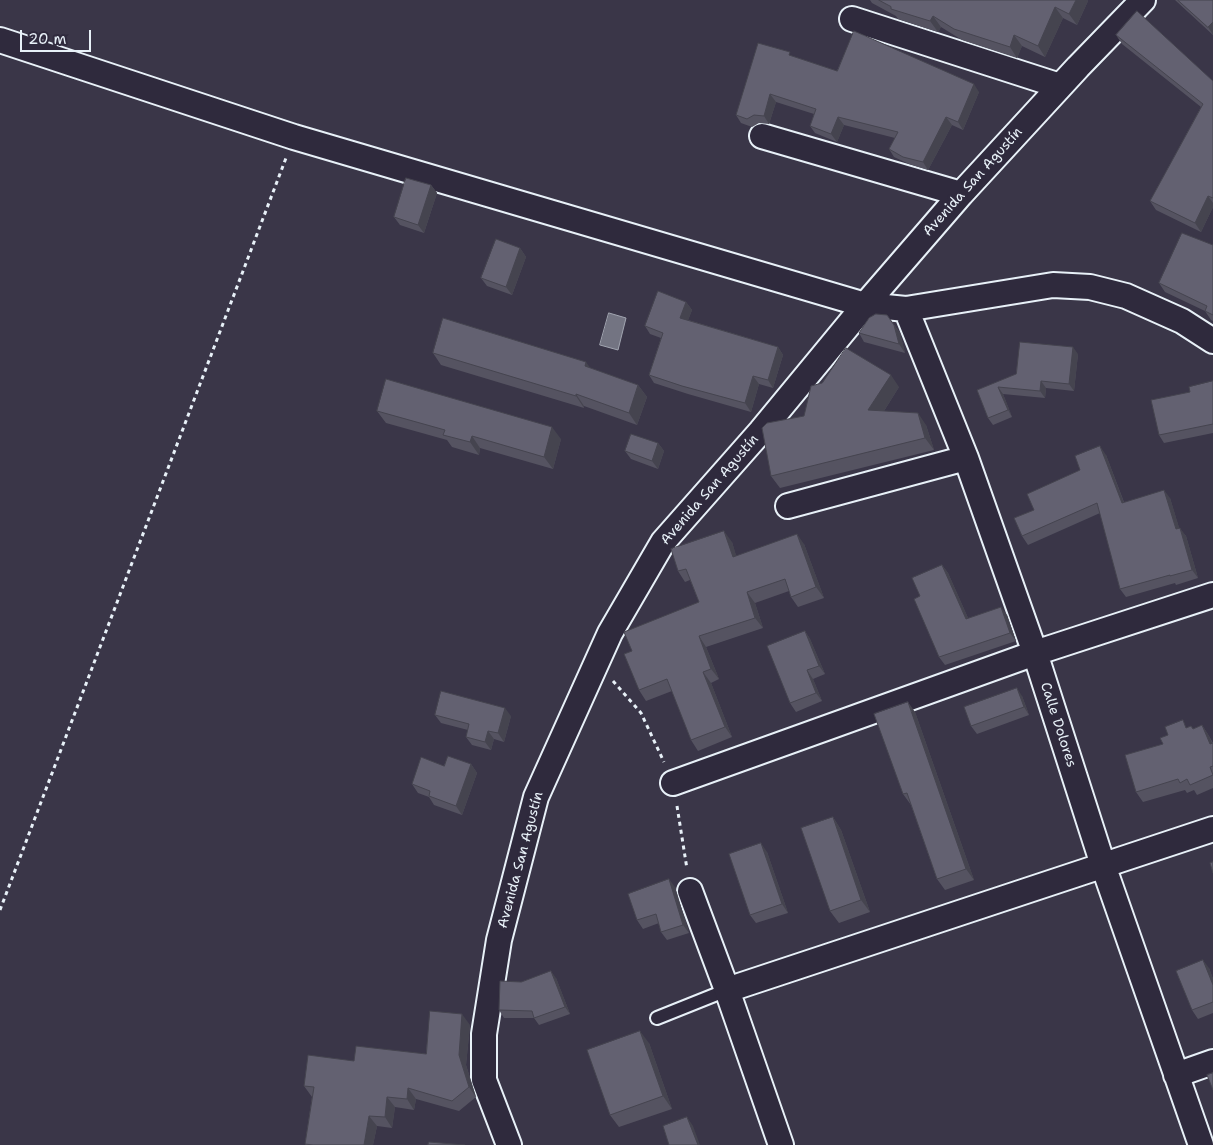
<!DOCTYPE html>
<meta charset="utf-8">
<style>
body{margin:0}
#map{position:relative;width:1213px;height:1145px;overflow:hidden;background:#3a3648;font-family:"Shantell Sans",sans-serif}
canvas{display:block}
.scale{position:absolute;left:20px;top:30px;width:71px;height:22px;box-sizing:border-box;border:2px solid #e8f1f8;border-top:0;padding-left:6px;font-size:15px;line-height:18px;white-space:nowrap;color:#e8f1f8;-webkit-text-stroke:4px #2f2a3d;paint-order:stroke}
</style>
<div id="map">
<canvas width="1213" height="1145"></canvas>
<div class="scale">20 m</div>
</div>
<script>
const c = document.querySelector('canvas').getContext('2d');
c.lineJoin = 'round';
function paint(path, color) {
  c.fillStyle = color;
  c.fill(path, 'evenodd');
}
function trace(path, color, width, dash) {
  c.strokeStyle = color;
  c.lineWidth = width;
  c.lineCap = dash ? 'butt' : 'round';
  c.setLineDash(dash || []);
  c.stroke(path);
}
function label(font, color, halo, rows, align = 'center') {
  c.font = font + ' "Shantell Sans",sans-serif';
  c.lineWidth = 5;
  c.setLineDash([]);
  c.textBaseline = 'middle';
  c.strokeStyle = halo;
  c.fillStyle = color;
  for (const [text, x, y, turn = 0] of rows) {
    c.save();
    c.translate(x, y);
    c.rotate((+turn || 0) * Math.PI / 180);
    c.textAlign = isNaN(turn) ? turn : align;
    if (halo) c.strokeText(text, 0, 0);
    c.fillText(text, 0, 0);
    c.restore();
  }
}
const water = new Path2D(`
 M609,313L626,318L618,350L600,345Z`);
const path = new Path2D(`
 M613,681L641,713L664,762
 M677,806L687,869
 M0,910L286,158`);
const service = new Path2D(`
 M657,1018L727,990`);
const minor = new Path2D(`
 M852,19L1060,86
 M0,40L294,137L865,305L906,309L1053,285L1090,287L1126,296L1182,321L1213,341
 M762,136L961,194
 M906,309L966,458L1035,653L1103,865L1201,1145
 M788,506L966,458
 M673,783L1035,653L1213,595
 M690,891L727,990L781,1145
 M727,990L1213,829
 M1176,1075L1213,1062
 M509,1145L484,1080V1034L499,940L536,797L610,633L663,542L761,431L865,305L961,194L1078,67L1143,0`);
const wall = new Path2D(`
 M870,0H1087L1088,1L1077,25L1063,18L1045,57L1022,46L1017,58L962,40L941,27L938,32L898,19L896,16L872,3Z
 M1175,0H1213V35Z
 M1116,35L1213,81V207L1201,232L1156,210L1150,201L1201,107L1122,44Z
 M792,56L837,71L979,92L963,130L952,125L928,170L909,164L894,157L889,149L895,138L844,125L837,142L815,133L810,126L814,114L776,102L769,124L759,123L752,127L741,123L736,115Z
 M431,185L437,193L424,233L400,225L394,217Z
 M1213,245V321L1211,320L1205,311L1165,292L1159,283Z
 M520,248L526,257L512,295L487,286L481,278Z
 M686,302L692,310L688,320L778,347L783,355L773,388L759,384L751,412L688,394L654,383L649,375L661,338L650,334L645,326Z
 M887,315L900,333L905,353L864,342L859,333Z
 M433,353L590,368L638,385L647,397L637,425L584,406V408L441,365Z
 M1078,354L1074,391L1046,388L1045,398L1003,394L1012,417L993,425L988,418L977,390Z
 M1213,381V433L1164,443L1159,435L1190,392Z
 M899,387L884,411L926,425L934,450L780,488L771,476L804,416Z
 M377,411L561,439L553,469L480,448L479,455L452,447L447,440L386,423Z
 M658,443L664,451L658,469L631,459L625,451Z
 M1106,455L1124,502L1170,498L1179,528L1186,536L1198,578L1176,585L1175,583L1126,597L1120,589L1100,513L1028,545L1022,536L1034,510L1080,470Z
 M732,542L736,556L804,544L824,598L798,607L791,597L789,591L755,603L763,628L706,647L719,679L711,683L732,737L698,751L691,740L672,691L646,701L639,690L632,651L699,602L690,580L685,582L678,571Z
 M942,565L948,573L968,618L1007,615L1016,641L945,665L939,657L920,596Z
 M805,631L810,639L825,674L813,679L822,701L796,712L790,703Z
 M1022,696L1029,715L977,734L971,726Z
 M915,712L974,880L945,890L937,879L911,805L903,794Z
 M435,715L511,716L504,742L494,739L491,750L472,745L466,737L468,730L441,723Z
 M1202,725L1209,736L1213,743V788L1197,795L1194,790L1187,793L1185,790L1143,802L1136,792L1163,744L1188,727L1191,726L1193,729Z
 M471,764L477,773L462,815L434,805L429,797L418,793L412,784L444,766Z
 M833,817L841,830L870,912L839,923L830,911Z
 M767,852L788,913L756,923L750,915Z
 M675,887L689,933L667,940L661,932L659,923L643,929L637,920Z
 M1209,968L1213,979V1013L1198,1019L1192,1010Z
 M556,978L570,1014L539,1025L534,1018H504L499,1010L521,982Z
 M470,1025L466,1065L476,1097L459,1111L416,1099L414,1110L395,1107L392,1128L377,1126L373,1145H306L305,1144L312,1097L304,1086L354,1061L426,1054Z
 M649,1043L672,1109L619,1127L610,1115Z`);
const shadedWall = new Path2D(`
 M1076,0H1087L1088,1L1077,25L1069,14Z
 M1055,7L1063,18L1045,57L1038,46Z
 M933,16L941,27L938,32L930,21Z
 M1213,22V35L1208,27Z
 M1014,35L1022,46L1017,58L1010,47Z
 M974,84L979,92L963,130L958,122Z
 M770,94L776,102L769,124L764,116Z
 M838,117L844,125L837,142L831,134Z
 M946,117L952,125L928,170L923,162Z
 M431,185L437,193L424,233L418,225Z
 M1208,196L1213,203V207L1201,232L1195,223Z
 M520,248L526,257L512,295L506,287Z
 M686,302L692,310L686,326L680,318Z
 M894,325L900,333L905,353L899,344Z
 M778,347L783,355L773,388L768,380Z
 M1073,347L1078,354L1074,391L1069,384Z
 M586,362L594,373L585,366Z
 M891,375L899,387L877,422L868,410Z
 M753,376L759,384L751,412L745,403Z
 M1041,381L1046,388L1045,398L1040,391Z
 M638,385L647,397L637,425L629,413Z
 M998,387L1003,394L1012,417L1008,410Z
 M576,394L584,406V408L576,396Z
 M918,413L926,425L934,450L925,438Z
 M552,427L561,439L553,469L544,457Z
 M472,436L480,448L479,455L470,442Z
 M658,443L664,451L658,469L652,461Z
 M1100,446L1106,455L1127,511L1122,503Z
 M1164,490L1170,498L1182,537L1176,529Z
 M1180,528L1186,536L1198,578L1192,570Z
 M724,531L732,542L740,568L733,557Z
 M797,534L804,544L824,598L816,587Z
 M942,565L948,573L972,627L966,619Z
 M747,592L755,603L763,628L755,618Z
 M1001,607L1007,615L1016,641L1010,633Z
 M805,631L810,639L825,674L819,666Z
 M699,636L706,647L719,679L711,669Z
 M807,670L813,679L822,701L816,693Z
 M703,672L711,683L732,737L725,727Z
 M1017,688L1022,696L1029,715L1024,707Z
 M908,702L915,712L974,880L966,869Z
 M505,708L511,716L504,742L498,733Z
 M1202,725L1209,736L1213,745L1210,744Z
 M488,731L494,739L491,750L485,742Z
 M471,764L477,773L462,815L456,806Z
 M833,817L841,830L870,912L861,900Z
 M761,843L767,852L788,913L782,904Z
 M669,879L675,887L689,933L683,925Z
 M1203,960L1209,968L1213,979V985Z
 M551,971L556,978L570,1014L565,1007Z
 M462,1014L470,1025L466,1065L476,1097L469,1087L459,1055Z
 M640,1031L649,1043L672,1109L663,1096Z
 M408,1088L416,1099L414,1110L407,1099Z
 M387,1097L395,1107L392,1128L385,1117Z
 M369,1116L377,1126L373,1145H364Z
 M687,1117L693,1126L700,1145H698Z`);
const building = new Path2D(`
 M879,0H1076L1069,14L1055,7L1038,46L1014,35L1010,47L954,29L933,16L930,21L891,9V7Z
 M1178,0H1213V22L1208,27Z
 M1137,11L1213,81V198L1208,196L1195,223L1150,201L1203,104L1116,35Z
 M854,31L974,84L958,122L946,117L923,162L903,157L889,149L898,132L838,117L831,134L810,126L816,109L770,94L764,116L754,115L747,119L736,115L758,43L790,52L789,55L837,71Z
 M406,178L431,185L418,225L394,217Z
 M1182,233L1213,245V315L1205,311L1207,306L1159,283Z
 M496,239L520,248L506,287L481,278Z
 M658,291L686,302L680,318L778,347L768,380L753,376L745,403L682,386L649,375L663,333L645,326Z
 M876,314L887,315L894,325L899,344L859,333L869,318Z
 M443,318L586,362L585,366L638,385L629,413L576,394V396L433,353Z
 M1020,342L1073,347L1069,384L1041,381L1040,391L998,387L1008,410L988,418L977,390L1016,374Z
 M846,348L891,375L868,410L918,413L925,438L771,476L762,428L767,423L804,416L811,386L822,383Z
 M386,379L552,427L544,457L472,436L470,442L443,435L445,430L377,411Z
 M1213,381V424L1159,435L1151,400L1190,392L1189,387Z
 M631,434L658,443L652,461L625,451Z
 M1100,446L1122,503L1164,490L1176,529L1180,528L1192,570L1170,576V575L1120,589L1097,503L1022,536L1014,518L1034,510L1027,494L1080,470L1075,456Z
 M724,531L733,557L797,534L816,587L791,597L785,579L747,592L755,618L699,636L711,669L703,672L725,727L691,740L667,679L639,690L624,654L632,651L624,632L699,602L686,569L678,571L671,549Z
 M942,565L966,619L1001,607L1010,633L939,657L914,599L920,596L912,578Z
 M805,631L819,666L807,670L816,693L790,703L767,646Z
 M1017,688L1024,707L971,726L964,707Z
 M441,691L505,708L498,733L488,731L485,742L466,737L469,724L435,715Z
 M908,702L966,869L937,879L907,793L903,794L874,714Z
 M1183,720L1186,728L1191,726L1193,729L1202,725L1210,744L1213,743V766L1210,767L1213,775L1190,785L1187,779L1180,783L1178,779L1136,792L1125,755L1163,744L1160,738L1168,735L1165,727Z
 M448,756L471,764L456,806L429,796L430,791L412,784L421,757L444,766Z
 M833,817L861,900L830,911L801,828Z
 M761,843L782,904L750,915L729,854Z
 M1213,862V873L1210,863Z
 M669,879L683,925L661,932L656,914L637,920L628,894Z
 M1203,960L1213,985V1002L1192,1010L1176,971Z
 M551,971L565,1007L534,1018L532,1011L499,1010L500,981L521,982Z
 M430,1011L462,1014L459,1055L469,1087L452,1101L408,1088L407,1099L387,1097L385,1117L369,1116L364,1145H313L305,1144L314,1087L304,1086L308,1055L354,1061L356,1046L426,1054Z
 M640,1031L663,1096L610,1115L587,1050Z
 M1213,1073V1090L1207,1075Z
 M687,1117L698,1145H669L663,1126Z
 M429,1142L465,1145H428Z`);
const streetNames = [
 ["Avenida San Agustín",973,182,-48],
 ["Avenida San Agustín",710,490,-49],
 ["Calle Dolores",1058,725,72],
 ["Avenida San Agustín",521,860,-75]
];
paint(water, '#737482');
trace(water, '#a2a6b1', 1);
trace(service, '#e8f1f8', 16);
trace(minor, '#e8f1f8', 28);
trace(path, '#e8f1f8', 3, [4, 4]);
trace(service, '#2f2a3d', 12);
trace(minor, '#2f2a3d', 24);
paint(wall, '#555361');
paint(shadedWall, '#45444f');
paint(building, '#636171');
trace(building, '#45444f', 1);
label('14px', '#e8f1f8', '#2f2a3d', streetNames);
</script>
